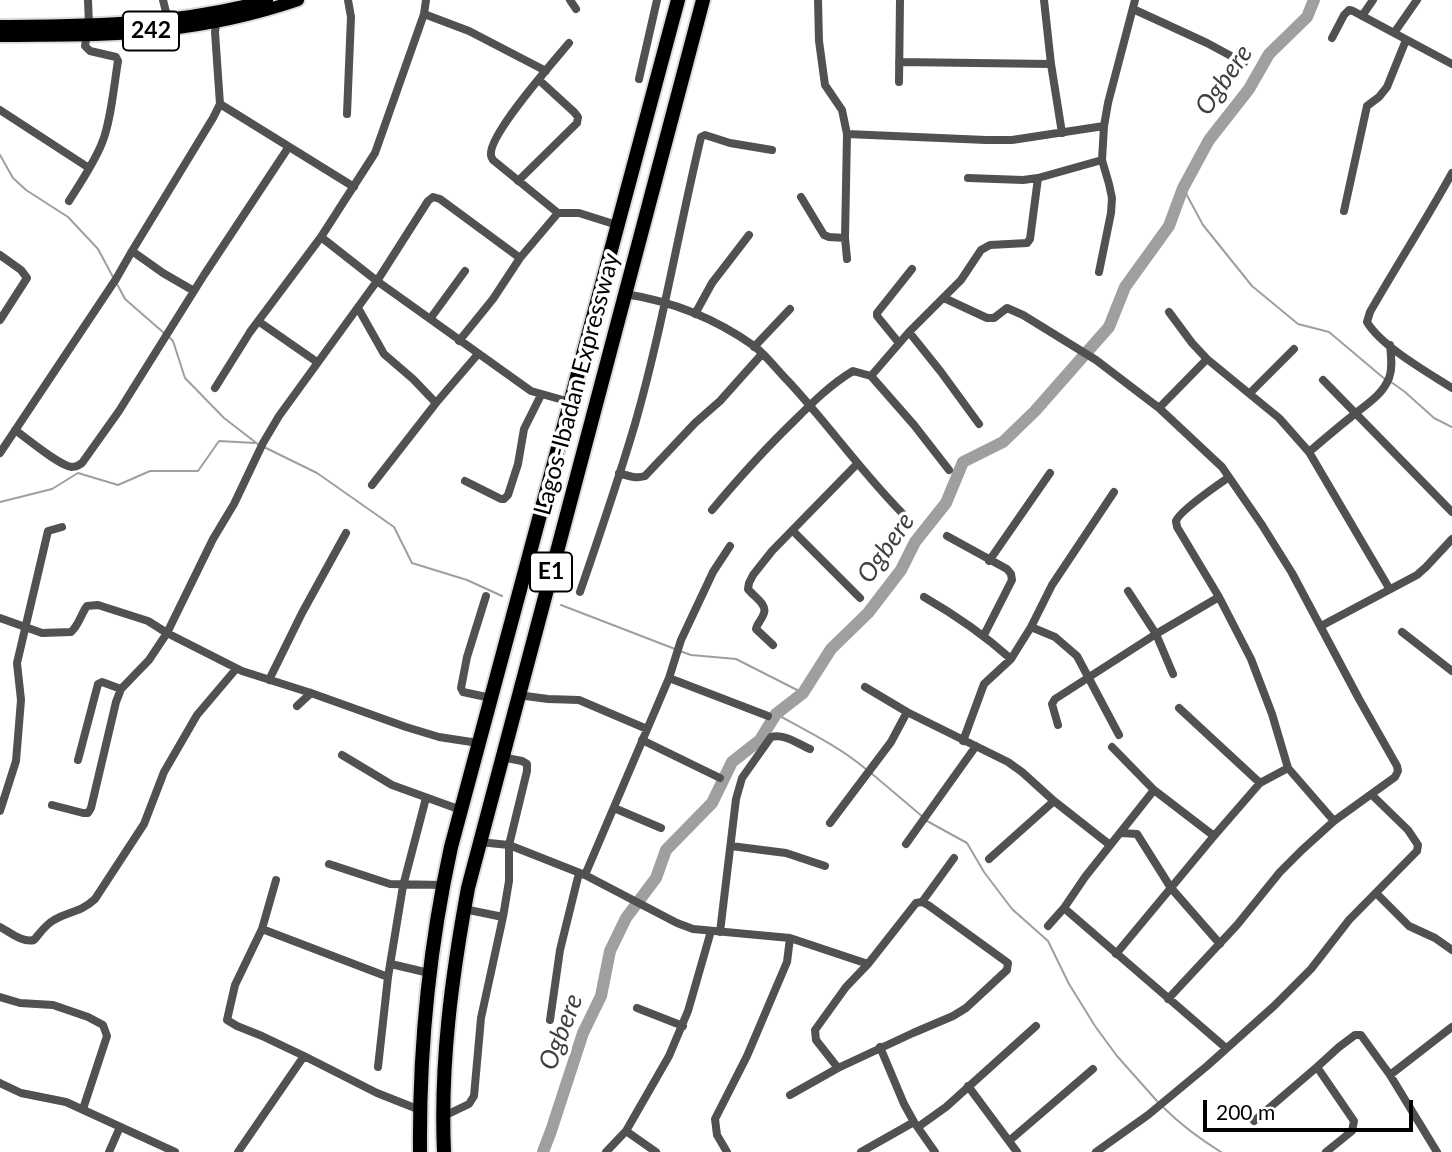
<!DOCTYPE html>
<style>
body{margin:0}
#map{position:relative;width:1452px;height:1152px;overflow:hidden;background:#fff;font-family:Lato,sans-serif}
canvas{display:block}
.scale{position:absolute;left:1203px;top:1100px;width:210px;height:32px;box-sizing:border-box;border:4px solid #000;border-top:0;padding-left:9px;font-size:21px;line-height:24px;white-space:nowrap;color:#000;-webkit-text-stroke:5px #fff;paint-order:stroke}
</style>
<div id="map">
<canvas width="1452" height="1152"></canvas>
<div class="scale">200 m</div>
</div>
<script>
const c = document.querySelector('canvas').getContext('2d');
c.lineJoin = 'round';
function trace(path, color, width, dash) {
  c.strokeStyle = color;
  c.lineWidth = width;
  c.lineCap = dash ? 'butt' : 'round';
  c.setLineDash(dash || []);
  c.stroke(path);
}
function label(font, color, halo, rows, align = 'center') {
  c.font = font + ' Lato,sans-serif';
  c.lineWidth = 7;
  c.setLineDash([]);
  c.textBaseline = 'middle';
  c.strokeStyle = halo;
  c.fillStyle = color;
  for (const [text, x, y, turn = 0] of rows) {
    c.save();
    c.translate(x, y);
    c.rotate((+turn || 0) * Math.PI / 180);
    c.textAlign = isNaN(turn) ? turn : align;
    if (halo) c.strokeText(text, 0, 0);
    c.fillText(text, 0, 0);
    c.restore();
  }
}
const stream = new Path2D(`
 M0,155L13,178L26,190L68,217L98,249L113,277
 M1183,188L1203,225L1252,286L1298,324L1329,332L1386,380
 M116,282L125,299L164,333
 M169,337L173,341L185,378L224,418L259,445
 M1391,382L1405,392L1434,418L1452,427
 M264,447L317,473L394,527L412,563L467,580L502,596
 M0,502L52,489L78,473L118,485L150,471H198L219,441L255,443
 M561,605L675,649
 M680,651L691,655L736,659L803,693
 M776,714C807,731 840,747 867,770
 M871,773L923,817
 M927,821L967,843L984,872L1012,909L1048,941L1069,984L1095,1026L1117,1056L1157,1101
 M1164,1108C1181,1125 1200,1139 1221,1152`);
const river = new Path2D(`
 M543,1152L551,1131L583,1033L601,996L610,951L626,918L656,878L666,850L712,803L732,762L760,740L776,714L803,693L831,649L868,613L901,570L915,542L946,503L963,462L1003,442L1035,411L1109,327L1125,287L1169,226L1183,188L1209,140L1249,89L1269,54L1307,17L1314,0`);
const street = new Path2D(`
 M88,0L89,25
 M163,0L168,20
 M570,0L576,9
 M818,0L819,41L825,85L842,110L847,134L845,238L847,259
 M1044,0L1051,64L1062,133
 M1133,9L1207,43L1244,63
 M424,14L469,31L546,71
 M1362,16L1373,0
 M1394,33L1417,0
 M1332,38L1344,15L1349,10L1353,11L1452,64
 M899,62L1051,64
 M639,79L657,0
 M899,82L900,0
 M220,104L354,187
 M0,110L89,168
 M347,114L351,17L348,0
 M847,134L986,140H1012L1104,126
 M1452,173C1426,220 1397,265 1370,312L1367,322C1381,346 1427,372 1452,388
 M968,178L1023,180L1038,178L1102,160
 M518,181L577,123L578,117L574,112L539,80
 M801,197L824,235L829,237L845,238
 M69,201C81,182 94,163 102,143C111,121 114,85 118,61L116,57L90,51L85,46L87,34
 M1344,211L1367,106L1379,97L1387,87L1406,40
 M558,213L493,160C492,158 491,157 491,155C488,135 554,61 569,43
 M321,237L377,281L531,391L570,402
 M132,251L163,273L194,291
 M0,255L21,270L27,278L0,320
 M1099,272L1111,213L1112,198L1109,184L1102,160L1104,126L1108,103L1135,0
 M625,294C671,301 716,319 754,346C767,356 777,370 788,381C830,426 864,476 908,519
 M944,298L987,318H994L1007,308L1023,315L1096,360L1159,408L1222,467L1262,525L1292,573L1359,699L1397,766L1398,771L1395,777L1334,821L1302,850L1280,872L1237,925L1168,999
 M358,308L384,354L413,379L436,403
 M1169,312L1192,343L1207,359L1279,418L1309,452L1389,588
 M695,314L712,283L749,235
 M430,319L465,271
 M258,321L317,362
 M909,332L941,372L979,424
 M459,341L493,299L520,258L558,213H579L617,225
 M899,343L877,316V313L912,269
 M754,347L790,309
 M871,376L909,332L961,280L981,250L990,245L1027,243L1030,239L1038,178
 M1323,380L1452,512
 M215,388L250,332L321,237L375,153L424,14L426,0
 M1250,393L1294,349
 M1159,408L1207,359
 M15,430C28,439 58,465 72,467C78,467 77,466 82,463L119,411L204,275L288,148
 M1309,452C1323,440 1337,428 1351,417C1365,405 1382,396 1389,378C1393,368 1391,356 1390,345
 M0,453L116,279L132,251L213,118L220,104L215,32L217,18
 M619,473C629,476 636,479 645,476L695,423L720,401L762,354
 M1229,477C1219,484 1179,511 1176,521C1176,523 1177,525 1177,527L1219,597L1251,659L1272,714L1288,768L1334,821
 M465,481L501,499H504L508,495L518,464L524,429L541,395
 M372,485L436,403L478,354
 M712,510C738,479 765,449 794,421C812,403 831,384 853,371L871,376L914,425L949,470
 M793,531L860,598
 M947,536L1007,569L1011,574L1012,580L984,635
 M989,561L1050,473
 M1128,591L1156,634L1173,674
 M580,592C599,537 618,481 635,424C662,330 678,233 701,137L705,135L730,143L772,150
 M486,596L467,657L461,688L463,692L491,698
 M924,597C957,616 982,633 1011,659
 M0,618L42,633L71,632C79,625 81,614 87,606L98,605L148,621L167,633L242,671L311,693L406,727L439,737L478,743
 M1321,626L1417,575L1426,567L1452,539
 M1031,627L1055,637L1077,656L1119,735
 M1402,632L1452,671
 M773,645L756,629C757,623 762,620 764,613C767,604 754,597 748,589L749,583L753,575L772,551L857,464
 M669,678L768,716
 M269,680L302,613L346,533
 M865,687L907,712L1008,762L1022,772L1054,801L1110,845
 M518,695L548,699L579,700L647,729
 M297,706L311,693
 M1179,708L1260,783
 M1058,725L1052,704L1055,699L1156,634L1219,597
 M642,740L720,778
 M963,741L984,684L1011,659L1031,627L1052,585L1114,492
 M1112,747L1154,790L1214,836
 M342,755L392,785L461,810
 M78,760L98,684L102,682L121,689L149,660L167,633L213,539L234,504L263,443L279,416L377,281L428,201L433,197L440,199L520,258
 M52,805L83,813H88L91,808L116,702L121,689
 M614,808L661,828
 M0,811L16,761L21,700L17,663L48,531L62,527
 M830,823L891,742L907,712
 M1121,833L1137,834L1171,888L1220,944
 M479,842L509,845L585,875L677,923L693,929L790,938L868,964
 M906,844L976,746
 M731,846L786,853L825,866
 M989,859L1054,801
 M329,864L390,884L443,885
 M585,875L669,678L681,640L713,572L730,546
 M276,880L262,929L235,985L227,1020L237,1026L262,1036L304,1056L377,1093L420,1110
 M1376,893L1409,926L1435,938L1452,950
 M922,902L954,858
 M1064,908L1226,1048
 M464,909L503,917
 M1048,926L1064,908L1085,877L1154,790
 M0,927C10,932 22,943 34,940C40,933 46,924 54,920C69,911 80,913 95,899L144,824L164,772L197,715L236,669
 M262,929L388,977
 M720,932L736,799L742,778L771,737C784,733 798,744 810,749
 M1116,954L1214,836L1260,783L1288,768
 M391,964L429,973
 M0,997L20,1003L53,1005L88,1017L103,1025L107,1036L83,1109
 M637,1008L683,1026
 M550,1020L560,950L579,873
 M880,1047L904,1104L914,1122L935,1152
 M378,1067L388,977L403,886L426,798
 M1317,1067L1354,1121L1352,1131L1326,1152
 M1390,1075L1452,1027
 M0,1083L21,1093L66,1102L175,1152
 M968,1086L1017,1152
 M790,1095L838,1068L913,1033L953,1016L966,1008L1007,970L1008,963L928,905L922,902L916,903L868,964L846,987L815,1030L816,1040L838,1068
 M444,1116L469,1104L474,1096L481,1018L503,917L509,881V845L527,771V764L522,761L501,757
 M1254,1121L1317,1067L1339,1047L1355,1035H1361L1390,1075L1437,1152
 M918,1127L946,1107L1036,1026
 M626,1131L656,1152
 M1009,1141L1093,1069
 M109,1152L120,1127
 M238,1152L304,1056
 M606,1152L626,1131L669,1056L688,1011L711,931
 M727,1152L717,1135L715,1119L747,1056L787,962L790,938
 M861,1152L914,1122
 M1096,1152L1148,1115L1207,1066L1274,1006L1311,969L1349,920L1417,851L1418,845L1408,830L1372,795`);
const primary = new Path2D(`
 M0,36C54,35 108,37 161,30C208,25 254,15 298,0
 M1,36L0,26C91,25 178,25 267,0`);
const highway = new Path2D(`
 M420,1152C419,1049 429,948 451,847L678,0
 M444,1152C440,1063 452,975 468,888L703,0`);
const shields = [
 [151,31,56],
 [551,572,42]
];
const shieldNames = [
 ["242",151,31],
 ["E1",551,572]
];
const streetNames = [
 ["Lagos-Ibadan Expressway",577,384,-75]
];
const waterNames = [
 ["Ogbere",1224,80,-55],
 ["Ogbere",886,548,-55],
 ["Ogbere",561,1032,-69]
];
trace(stream, '#9f9f9f', 2);
trace(river, '#9f9f9f', 12);
trace(primary, '#dbdbdb', 16);
trace(highway, '#dbdbdb', 18);
trace(street, '#515151', 8);
trace(primary, '#000', 12);
trace(highway, '#000', 14);
for (const [x, y, w] of shields) {
  const box = new Path2D();
  box.roundRect(x - w / 2, y - 19.5, w, 39, 5);
  c.fillStyle = '#fff';
  c.fill(box);
  trace(box, '#000', 2);
}
label('bold 23px', '#000', null, shieldNames);
label('24px', '#000', '#fff', streetNames);
label('italic 26px', '#404040', '#fff', waterNames);
</script>
